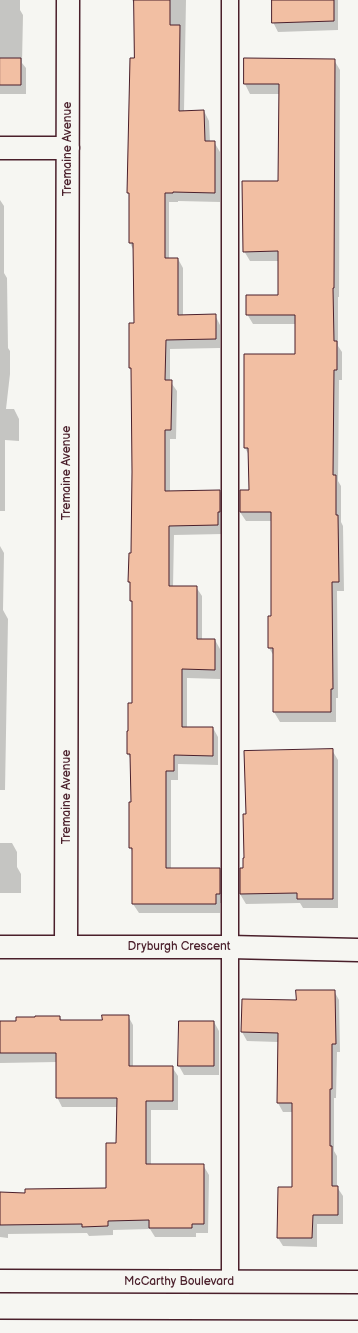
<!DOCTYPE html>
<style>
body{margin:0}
canvas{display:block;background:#f6f6f2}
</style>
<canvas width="358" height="1333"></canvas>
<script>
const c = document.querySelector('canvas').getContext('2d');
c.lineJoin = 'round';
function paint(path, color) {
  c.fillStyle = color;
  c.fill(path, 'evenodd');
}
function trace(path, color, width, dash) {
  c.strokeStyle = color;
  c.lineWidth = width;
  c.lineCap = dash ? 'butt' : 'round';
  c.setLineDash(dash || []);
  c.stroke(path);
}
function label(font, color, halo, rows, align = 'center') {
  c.font = font + ' "Balsamiq Sans",sans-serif';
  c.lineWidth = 3;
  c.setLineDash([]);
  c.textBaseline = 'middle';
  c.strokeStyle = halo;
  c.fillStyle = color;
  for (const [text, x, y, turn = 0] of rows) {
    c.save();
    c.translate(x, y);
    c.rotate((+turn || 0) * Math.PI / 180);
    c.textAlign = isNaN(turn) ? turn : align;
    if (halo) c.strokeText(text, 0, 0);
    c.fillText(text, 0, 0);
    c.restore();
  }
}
const shadow = new Path2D(`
 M0,0H20V10L23,15L22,63L26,68V94H0Z
 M132,0H186L184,111H204L209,121L210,142H214L220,152V202L178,201V202H169V259H178L183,268V316L215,315L220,325V348L170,349V381L177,391L176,439H170V492L220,491L225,501L223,534L174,535L173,587H196L202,596V640H215L220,649V679L187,678V728H213L218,737V765L178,764V780H171V869H220L225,878V903H220V913H139L133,904V853L130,847L132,803L131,760L128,754V732L133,704V604L131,601V586L129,582L132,554L133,472L132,373L130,368L135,324L134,251L130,243V195L128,193L135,59V5Z
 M273,0H338V30L278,32L273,22Z
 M334,60L340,70L339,297H338V346L342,352V380H339L338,481L341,486V522L343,526L344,591H337L338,698H336V722H280L274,712V656L269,648L272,617V521H246L240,512L250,491L249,455L245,448L296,355V324H253L247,314L279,296V261H250L244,251L279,182L280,94H250L245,84Z
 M0,200L4,206V273L7,278L8,348L10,351V374L6,409H14L19,419V441L5,440V511H0Z
 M0,546L4,553L3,610L8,619L5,790H0Z
 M332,750L338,760V908H303L300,903L246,904L240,894L245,859L247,815Z
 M0,843H12L17,852V867L21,874V893H0Z
 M334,991L339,1000L340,1052H337L336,1098H334V1151L337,1156V1187L343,1196V1224H317V1247L283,1246L278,1238L293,1188V1112H283L278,1103V1042L247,1041L242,1032L243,1000L297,1001Z
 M128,1016L133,1025V1067H172L178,1076V1110H151V1165H203L209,1175L208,1233H196V1237H155L150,1229L113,1230V1235L89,1236L87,1233L8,1234V1238L0,1237V1193L26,1194L107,1189L117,1144L118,1107H62L57,1097V1062L0,1063V1022H17L60,1017L62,1021H103Z
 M214,1022L219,1031V1075H184L179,1066Z`);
const building = new Path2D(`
 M134,0H170V25H180L179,111L204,110L205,141H215V193L173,192V193H165V258H178V315L216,314V339L166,340L165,380H172L171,430H165V491L220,490V512H218V525L169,526V586H197V639H215V670L182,669V727H213V756L174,755V771H166V868H220V894H216V904H132V848H129V802H131L130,754H127V731H128V703H132V601H130V582H128L129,553H131L132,472L131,368H129V323H134L133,243H129V193H127L130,58H134Z
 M272,0H334V21L272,23Z
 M0,58H21V85H0Z
 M244,58L335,59L334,288H333L334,341H337V370H334L333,475H336V515H338L339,582H332L333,689H331V712H273V648H268V616H271V512H240V490H249L248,448H244V354H295V315H246V295H278V251L243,252L242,181H278L279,84H244Z
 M333,749V899H297V893L240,894V868H243V858H244L243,814H246L244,751Z
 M296,990H335L336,1044H332V1089H330V1146H332V1186H338V1215H313L312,1238H277L278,1187H292V1103H277L278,1033L241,1032L242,999L296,1000Z
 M102,1015H129V1066H173V1101H146V1164H204V1224H192V1228H149V1220L108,1221V1226L82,1227V1224L0,1225V1192L25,1193V1189L106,1188V1143H116L117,1098H56V1053H0V1021H16V1017H35V1016H60V1020H102Z
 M179,1021H214V1066H178Z`);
const service = new Path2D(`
 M230,0V1282`);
const minor = new Path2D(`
 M0,148H68
 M0,947H230L358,950
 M66,947L68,0`);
const secondary = new Path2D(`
 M0,1281L358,1282
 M0,1331L358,1332`);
const streetNames = [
 ["Tremaine Avenue",68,149,-90],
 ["Tremaine Avenue",67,473,-90],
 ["Tremaine Avenue",67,797,-90],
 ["Dryburgh Crescent",179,947],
 ["McCarthy Boulevard",179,1282]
];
paint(shadow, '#0003');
paint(building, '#f2bfa3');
trace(building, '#4a1f2b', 1);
trace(service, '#4a1f2b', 19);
trace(minor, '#4a1f2b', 25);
trace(secondary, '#4a1f2b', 25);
trace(service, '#f6f6f2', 16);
trace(minor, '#f6f6f2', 22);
trace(secondary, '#f6f6f2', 22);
label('12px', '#4a1f2b', '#f6f6f2', streetNames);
</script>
